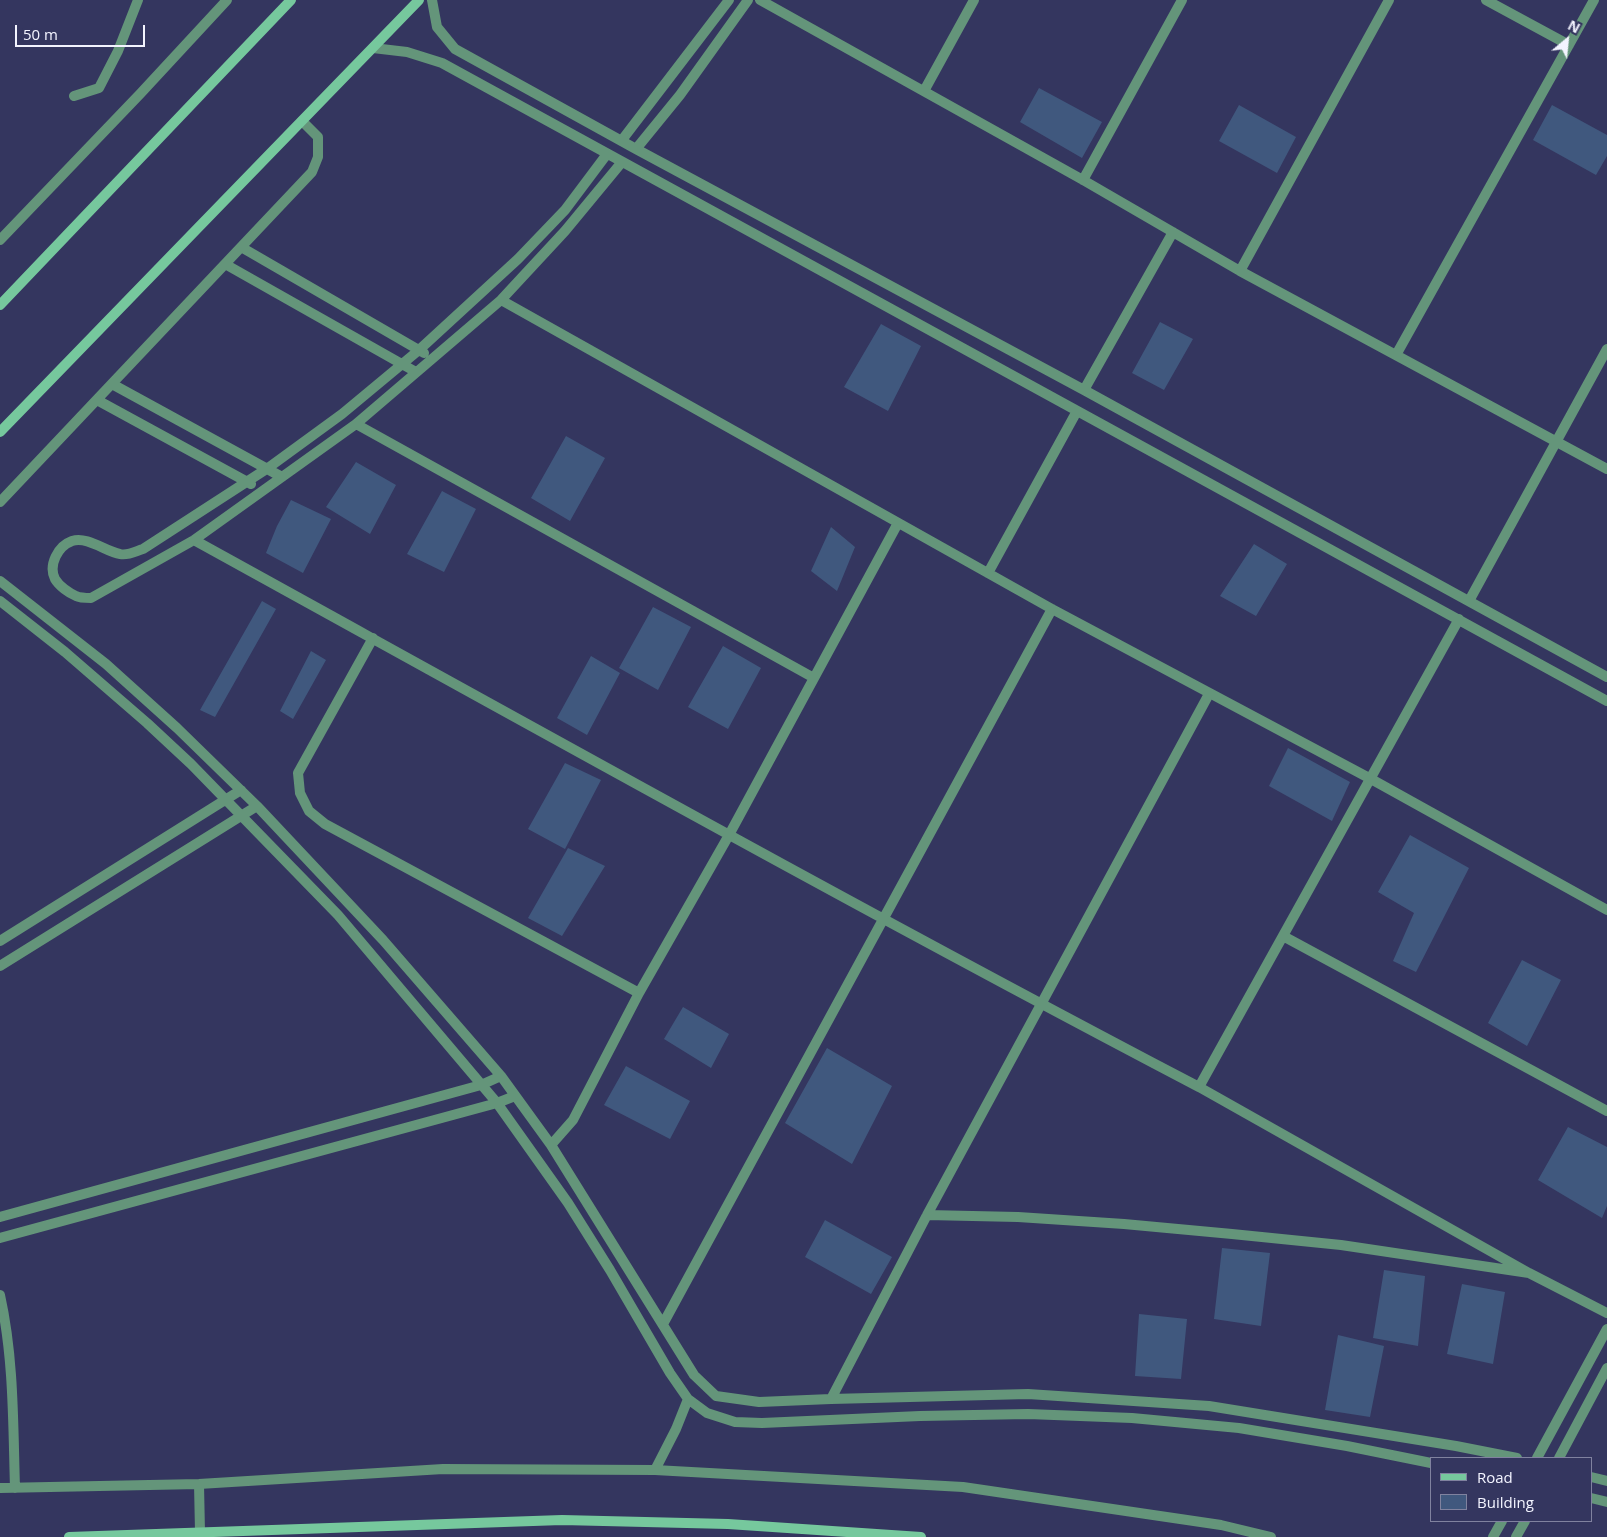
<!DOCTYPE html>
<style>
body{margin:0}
#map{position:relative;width:1607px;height:1537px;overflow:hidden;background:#34365f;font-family:"Open Sans",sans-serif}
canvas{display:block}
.legend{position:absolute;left:1430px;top:1457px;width:162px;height:65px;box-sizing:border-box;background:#34365f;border:1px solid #80829f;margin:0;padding:6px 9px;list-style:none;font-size:15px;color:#f3f4ff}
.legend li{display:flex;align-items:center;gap:10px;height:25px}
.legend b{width:25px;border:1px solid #80829f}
.north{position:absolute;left:1542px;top:15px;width:50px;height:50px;-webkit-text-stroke:4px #34365f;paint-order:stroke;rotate:28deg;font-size:14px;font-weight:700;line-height:20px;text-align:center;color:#f3f4ff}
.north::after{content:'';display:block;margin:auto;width:18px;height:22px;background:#f3f4ff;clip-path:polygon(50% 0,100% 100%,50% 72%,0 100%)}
.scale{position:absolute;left:15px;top:25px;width:130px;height:22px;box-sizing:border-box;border:2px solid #f3f4ff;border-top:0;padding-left:6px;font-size:15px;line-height:18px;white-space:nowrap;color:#f3f4ff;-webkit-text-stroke:4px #34365f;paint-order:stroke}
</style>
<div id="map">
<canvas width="1607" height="1537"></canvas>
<ul class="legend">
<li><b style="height:6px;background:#76c89d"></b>Road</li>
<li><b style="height:14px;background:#40587e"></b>Building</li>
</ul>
<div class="north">N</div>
<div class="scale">50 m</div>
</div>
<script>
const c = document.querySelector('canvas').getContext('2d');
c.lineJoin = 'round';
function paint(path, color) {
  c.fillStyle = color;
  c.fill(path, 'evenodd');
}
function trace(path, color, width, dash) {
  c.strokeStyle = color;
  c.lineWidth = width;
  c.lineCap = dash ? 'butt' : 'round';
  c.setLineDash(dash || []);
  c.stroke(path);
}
const building = new Path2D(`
 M1039,88L1102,122L1082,158L1020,122Z
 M1239,105L1296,137L1277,173L1219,141Z
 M1552,105L1607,135V156L1596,175L1533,140Z
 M1160,322L1193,339L1164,390L1132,373Z
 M881,324L921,346L888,411L844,387Z
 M566,436L605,458L570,521L531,498Z
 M356,462L396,485L370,534L326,507Z
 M442,491L476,509L444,572L407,554Z
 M291,500L331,519L303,573L266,553L277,526Z
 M831,527L855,547L837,591L811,571Z
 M1254,544L1287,564L1256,616L1220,596Z
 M262,601L276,609L215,717L200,710Z
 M653,607L691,627L658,690L619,668Z
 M723,646L761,668L728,729L688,707Z
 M311,651L326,660L293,719L280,711Z
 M591,656L620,673L587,735L557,718Z
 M1288,748L1350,782L1332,821L1269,786Z
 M565,763L601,780L565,849L528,829Z
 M1410,835L1469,868L1416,972L1393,961L1414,913L1378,892Z
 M568,848L605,866L562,936L528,918Z
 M1522,960L1561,980L1527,1046L1488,1023Z
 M683,1007L729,1034L711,1068L664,1039Z
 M827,1048L892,1086L852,1164L785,1123Z
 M626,1066L690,1101L670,1139L604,1105Z
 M1568,1127L1607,1147V1206L1602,1218L1538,1180Z
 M825,1220L892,1257L871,1294L805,1257Z
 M1222,1248L1270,1253L1261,1326L1214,1319Z
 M1384,1270L1425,1276L1418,1346L1373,1338Z
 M1462,1284L1505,1292L1493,1364L1447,1354Z
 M1139,1314L1187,1319L1181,1379L1135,1376Z
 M1338,1335L1384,1346L1370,1417L1325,1410Z`);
const street = new Path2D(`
 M432,0L437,27L455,49L636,149L1084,390L1607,677
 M760,0L1083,180L1240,271L1389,0
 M1486,0L1569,45
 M373,48L407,52L442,63L1607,701
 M924,91L974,0
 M74,96L99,88L118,51L138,0
 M622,140L729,0
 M636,149L680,95L748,0
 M607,154L565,210L518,259L419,350L342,414L268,468L143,549C136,551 128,556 120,554C106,552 88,536 72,541C58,546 48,565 55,579C59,586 69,593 76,596C80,598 87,598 91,598L194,540L356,424L501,300L565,231L622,162
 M1083,180L1182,0
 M0,240L140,94L227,0
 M241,247L424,353
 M225,264L416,372
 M1240,271L1607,469
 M501,300L1052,609L1371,779L1607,910
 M1396,355L1594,0
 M112,384L282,477
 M1084,390L1173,232
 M97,400L251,484
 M356,424L814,678
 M0,502L312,172L318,157V137L302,121
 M194,540C528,724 861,910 1199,1087L1459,619
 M988,573L1077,411
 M0,581L106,664L177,728L257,806L383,940L501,1076L551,1145L694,1375L716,1396L759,1402L831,1399L1028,1394L1209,1406L1456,1446L1517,1458
 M0,601L65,652L147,723L191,764L338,915L497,1103L568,1203L610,1270L670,1373L688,1399L707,1413L735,1422L762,1423L920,1416L1028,1414L1132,1418L1239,1428L1347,1446L1431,1463
 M1469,601L1607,349
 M373,638L298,773L300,793L309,811L325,824L639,993
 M1283,936L1607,1111
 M0,941L241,790
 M0,966L257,806
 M1199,1087L1529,1273L1607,1313
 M551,1145L573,1120L639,993L729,835L898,523
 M927,1215L1018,1217L1124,1224L1232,1234L1341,1245L1529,1273
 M0,1217L481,1085L501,1076
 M0,1238L497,1103L515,1096
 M0,1295C14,1358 13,1424 15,1488
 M663,1324L1052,609
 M831,1399L927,1215L1209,694
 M1537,1458L1607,1329
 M1559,1458L1607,1368
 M655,1470L676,1429L688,1399
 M1591,1477L1607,1481
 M199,1484L200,1532
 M0,1488L199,1484L443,1469L655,1470L963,1487L1221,1525L1271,1537
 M1591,1498L1607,1502
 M1493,1537L1502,1521
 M1516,1537L1525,1521`);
const secondary = new Path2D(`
 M0,305L291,0
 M0,432L419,0
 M69,1537L562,1520L728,1524L921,1537`);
paint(building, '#40587e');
trace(street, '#64957a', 10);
trace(secondary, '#76c89d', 10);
</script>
